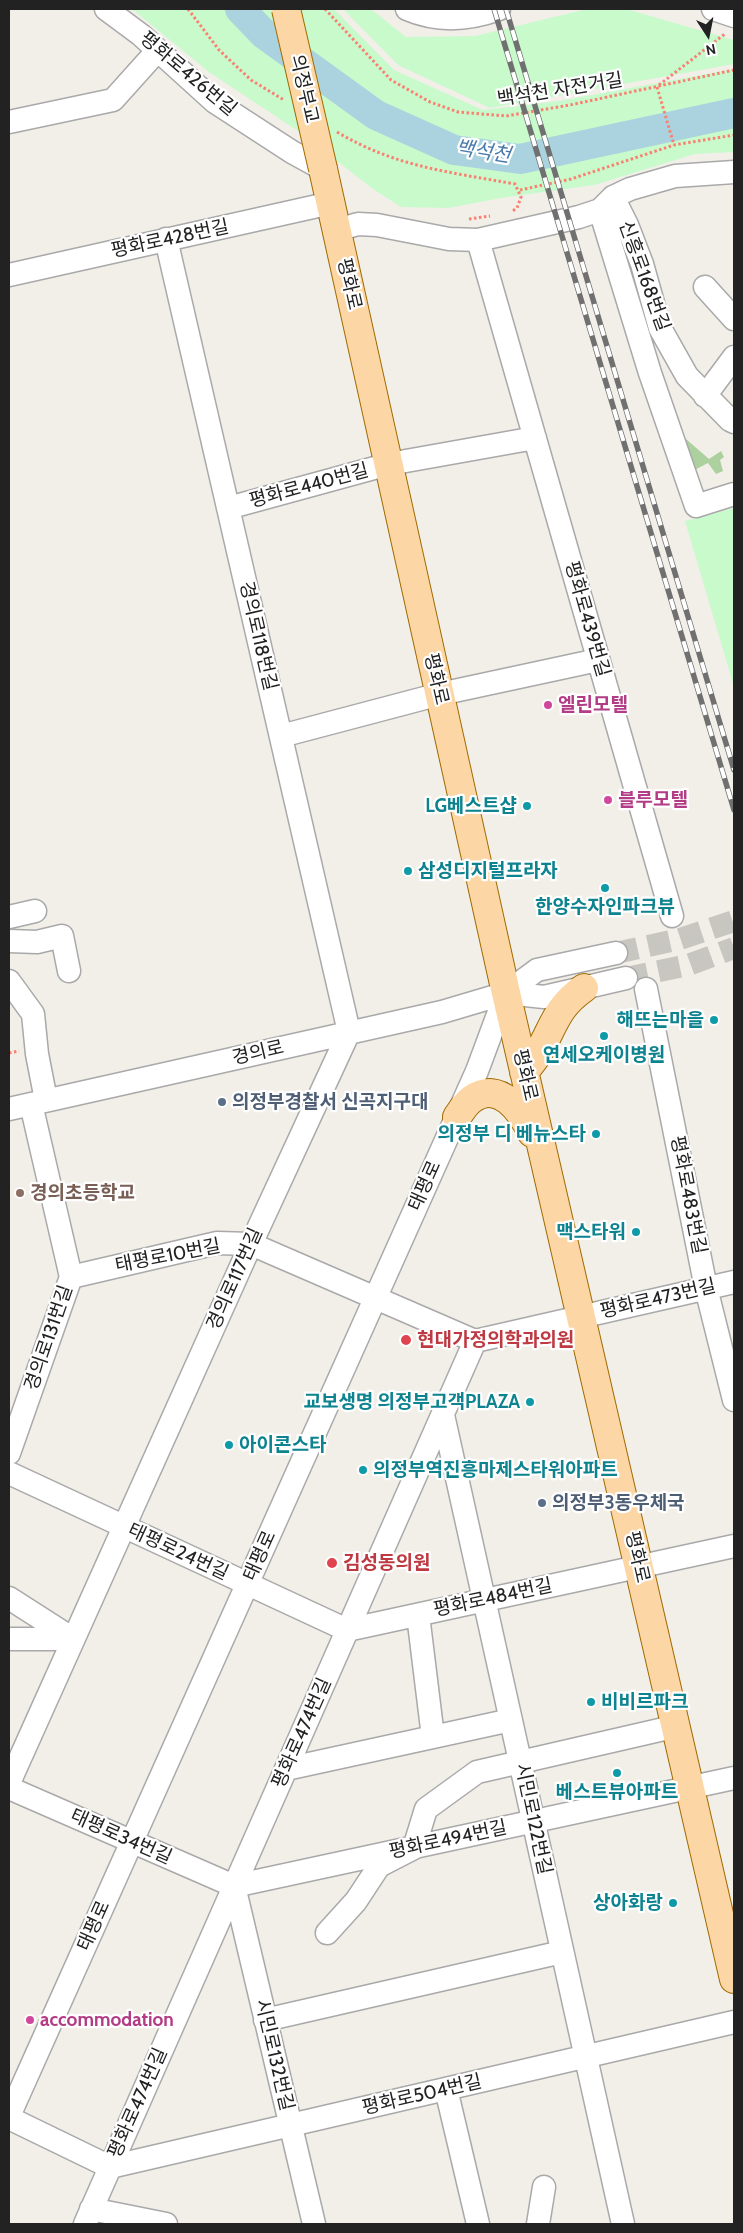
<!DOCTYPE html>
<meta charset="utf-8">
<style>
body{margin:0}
#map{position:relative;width:743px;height:2233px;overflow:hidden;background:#f2efe9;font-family:Cabin,sans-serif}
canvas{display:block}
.frame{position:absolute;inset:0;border:10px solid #222;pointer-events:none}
.north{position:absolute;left:683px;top:10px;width:50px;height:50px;-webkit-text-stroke:4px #fff;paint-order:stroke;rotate:169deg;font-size:14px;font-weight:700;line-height:20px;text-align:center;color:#222}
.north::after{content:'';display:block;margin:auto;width:18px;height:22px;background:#222;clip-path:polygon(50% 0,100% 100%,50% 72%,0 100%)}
</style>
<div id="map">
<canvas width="743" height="2233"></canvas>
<div class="frame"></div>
<div class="north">N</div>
</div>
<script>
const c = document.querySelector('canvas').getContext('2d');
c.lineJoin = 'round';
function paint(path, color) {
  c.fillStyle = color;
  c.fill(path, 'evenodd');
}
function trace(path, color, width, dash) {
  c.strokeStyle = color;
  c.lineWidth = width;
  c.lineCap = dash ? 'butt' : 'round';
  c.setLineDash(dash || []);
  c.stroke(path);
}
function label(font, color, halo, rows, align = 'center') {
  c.font = font + ' Cabin,"Noto Sans KR",sans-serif';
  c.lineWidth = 4.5;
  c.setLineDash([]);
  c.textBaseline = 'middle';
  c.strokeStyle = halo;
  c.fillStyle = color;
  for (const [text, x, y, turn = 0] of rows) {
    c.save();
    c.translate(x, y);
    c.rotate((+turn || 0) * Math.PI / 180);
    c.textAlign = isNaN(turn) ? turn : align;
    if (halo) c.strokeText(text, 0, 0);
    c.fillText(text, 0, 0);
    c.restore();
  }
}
const forest = new Path2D(`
 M686,439L709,459L721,451L724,457L720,460L723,471L716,474L708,463L687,474L676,444Z`);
const park = new Path2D(`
 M132,9H334L394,70L483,110L559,101L734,69V152L695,154L594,185L501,198L448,208L401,207L373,189L301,133L209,72Z
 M343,9H371L406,37L475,36L587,9H626L734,40V64L490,108L398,65Z
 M734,508V687L685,521Z`);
const river = new Path2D(`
 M240,9L264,34L376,115L454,150L520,159L734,113`);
const minorTunnel = new Path2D(`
 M616,953L680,939L734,921
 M626,978L688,965L734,948`);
const path = new Path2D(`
 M188,9L219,50L251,80L284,100
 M325,9L391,80L430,102L458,112L506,116L570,105L734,70
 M659,85L726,33
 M657,87L674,145
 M337,132C396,167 449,172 515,184L521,197L517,208L511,212
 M520,190L571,179L674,145L734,135
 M469,219L490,216
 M9,1053L19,1051`);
const minor = new Path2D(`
 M106,9L141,35L215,102L292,152L323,169
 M407,9C437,22 469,20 499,9
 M713,9L734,16
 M9,122L113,100L157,51
 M613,197L627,225L642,264L660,328L687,376L730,420L734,422
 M600,210L650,373L696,506L734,494
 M337,230L358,224L377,225L449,239L478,240L579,217L600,210L613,197L630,189L675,176L734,172
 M478,240L672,916
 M9,275L331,203
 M705,287L734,319
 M705,396L734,357
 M228,508L389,464L535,438
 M281,736L440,694L598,660
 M9,917L35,911
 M9,941L37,942L62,936L69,971
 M9,981L33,1014L37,1054L46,1100
 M646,989L706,1288L734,1400
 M506,993L537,970L616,953
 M9,1109L442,1012L506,993L544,997L626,978
 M71,1277L217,1243L251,1244L475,1341
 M475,1341L734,1282
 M443,1415L623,2224
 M9,1453L71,1277L31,1104
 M9,1473L347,1630L734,1546
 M9,1598L73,1639
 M418,1615L433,1737
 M9,1639H73
 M286,1769L511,1720
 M9,1783L251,1244L349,1032L166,239
 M9,1788L234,1886
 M234,1886L734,1778
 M234,1886L314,2224
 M327,1933L356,1901L379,1866L414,1848L426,1809L477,1772L677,1726
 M265,2020L562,1952
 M446,2089L478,2224
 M9,2116L477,1071L506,993
 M9,2118L110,2167L734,2022
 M91,2209L166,2224
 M85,2224L475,1341
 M538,2224L544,2187`);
const major = new Path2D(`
 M323,169L506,993L734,1979
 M524,1072C530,1065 536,1058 540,1050C555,1023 557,1007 584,988
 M457,1117C461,1111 466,1103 472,1099C500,1080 521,1111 532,1133`);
const rail = new Path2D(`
 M494,9L734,810
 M506,9L734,770`);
const majorBridge = new Path2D(`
 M286,9L323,169`);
const markers = [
 [548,705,5,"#d1479c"],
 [608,800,5,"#d1479c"],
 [527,806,5,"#0f9aa8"],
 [408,871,5,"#0f9aa8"],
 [605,888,5,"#0f9aa8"],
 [714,1020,5,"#0f9aa8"],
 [604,1036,5,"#0f9aa8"],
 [222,1102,5,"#5c6f8a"],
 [596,1134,5,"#0f9aa8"],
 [20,1193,5,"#8d6e63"],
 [636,1232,5,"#0f9aa8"],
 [406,1340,6,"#e0444e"],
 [530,1402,5,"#0f9aa8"],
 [229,1445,5,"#0f9aa8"],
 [363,1470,5,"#0f9aa8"],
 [542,1503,5,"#5c6f8a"],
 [332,1563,6,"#e0444e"],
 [591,1702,5,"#0f9aa8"],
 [617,1773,5,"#0f9aa8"],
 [673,1903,5,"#0f9aa8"],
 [30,2020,5,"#d1479c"]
];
const streetNames = [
 ["평화로426번길",188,74,40],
 ["의정부교",304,89,77],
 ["백석천 자전거길",560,90,-9],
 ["평화로428번길",170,239,-12],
 ["신흥로168번길",644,276,70],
 ["평화로",349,284,77],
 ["평화로440번길",309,486,-15],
 ["평화로439번길",587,619,74],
 ["경의로118번길",258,636,77],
 ["평화로",436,679,77],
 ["경의로",258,1053,-13],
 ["평화로",525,1075,77],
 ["태평로",425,1186,-66],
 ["평화로483번길",688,1195,79],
 ["태평로10번길",168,1256,-11],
 ["경의로117번길",235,1279,-66],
 ["평화로473번길",658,1299,-13],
 ["경의로131번길",49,1338,-71],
 ["태평로24번길",178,1552,25],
 ["태평로",260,1556,-66],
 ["평화로",637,1557,77],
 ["평화로484번길",493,1598,-12],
 ["평화로474번길",302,1733,-66],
 ["시민로122번길",533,1819,78],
 ["태평로34번길",121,1837,24],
 ["평화로494번길",448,1840,-12],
 ["태평로",94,1926,-66],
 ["시민로132번길",274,2055,77],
 ["평화로504번길",422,2095,-13],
 ["평화로474번길",138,2103,-66]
];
const hotelNames = [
 ["엘린모텔",558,705],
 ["블루모텔",618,800],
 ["accommodation",40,2020]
];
const cultureNames = [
 ["LG베스트샵",517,806],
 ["삼성디지털프라자",418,871,"left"],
 ["한양수자인파크뷰",605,907,"center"],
 ["해뜨는마을",704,1020],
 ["연세오케이병원",604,1055,"center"],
 ["의정부 디 베뉴스타",586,1134],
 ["맥스타워",626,1232],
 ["교보생명 의정부고객PLAZA",520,1402],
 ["아이콘스타",239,1445,"left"],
 ["의정부역진흥마제스타워아파트",373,1470,"left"],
 ["비비르파크",601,1702,"left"],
 ["베스트뷰아파트",617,1792,"center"],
 ["상아화랑",663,1903]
];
const serviceNames = [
 ["의정부경찰서 신곡지구대",232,1102],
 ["의정부3동우체국",552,1503]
];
const educationNames = [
 ["경의초등학교",30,1193]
];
const healthNames = [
 ["현대가정의학과의원",417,1340],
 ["김성동의원",343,1563]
];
const waterNames = [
 ["백석천",483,152,9]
];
paint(forest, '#add19e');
paint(park, '#c8facc');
trace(river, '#aad3df', 30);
trace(minorTunnel, '#c8c6c1', 22, [22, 11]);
trace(minor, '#a9a9a9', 25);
trace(major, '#a06b00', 30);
trace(path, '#fa8072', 3, [2.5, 2.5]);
trace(minor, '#fff', 22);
trace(major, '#fcd6a4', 28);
trace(rail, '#707070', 5.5);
trace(rail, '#fff', 4, [11]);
trace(majorBridge, '#a06b00', 30, []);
trace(majorBridge, '#fcd6a4', 28);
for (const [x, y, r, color] of markers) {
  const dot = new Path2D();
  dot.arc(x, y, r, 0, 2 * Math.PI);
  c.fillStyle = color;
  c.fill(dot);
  trace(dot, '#fff', 2);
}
label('19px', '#222', '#fff', streetNames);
label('bold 19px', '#b23c85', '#fff', hotelNames, 'left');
label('bold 19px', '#0d838f', '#fff', cultureNames, 'right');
label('bold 19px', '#4e5e75', '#fff', serviceNames, 'left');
label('bold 19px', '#785e54', '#fff', educationNames, 'left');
label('bold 19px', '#be3a42', '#fff', healthNames, 'left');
label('italic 20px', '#4a7aab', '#fff', waterNames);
</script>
